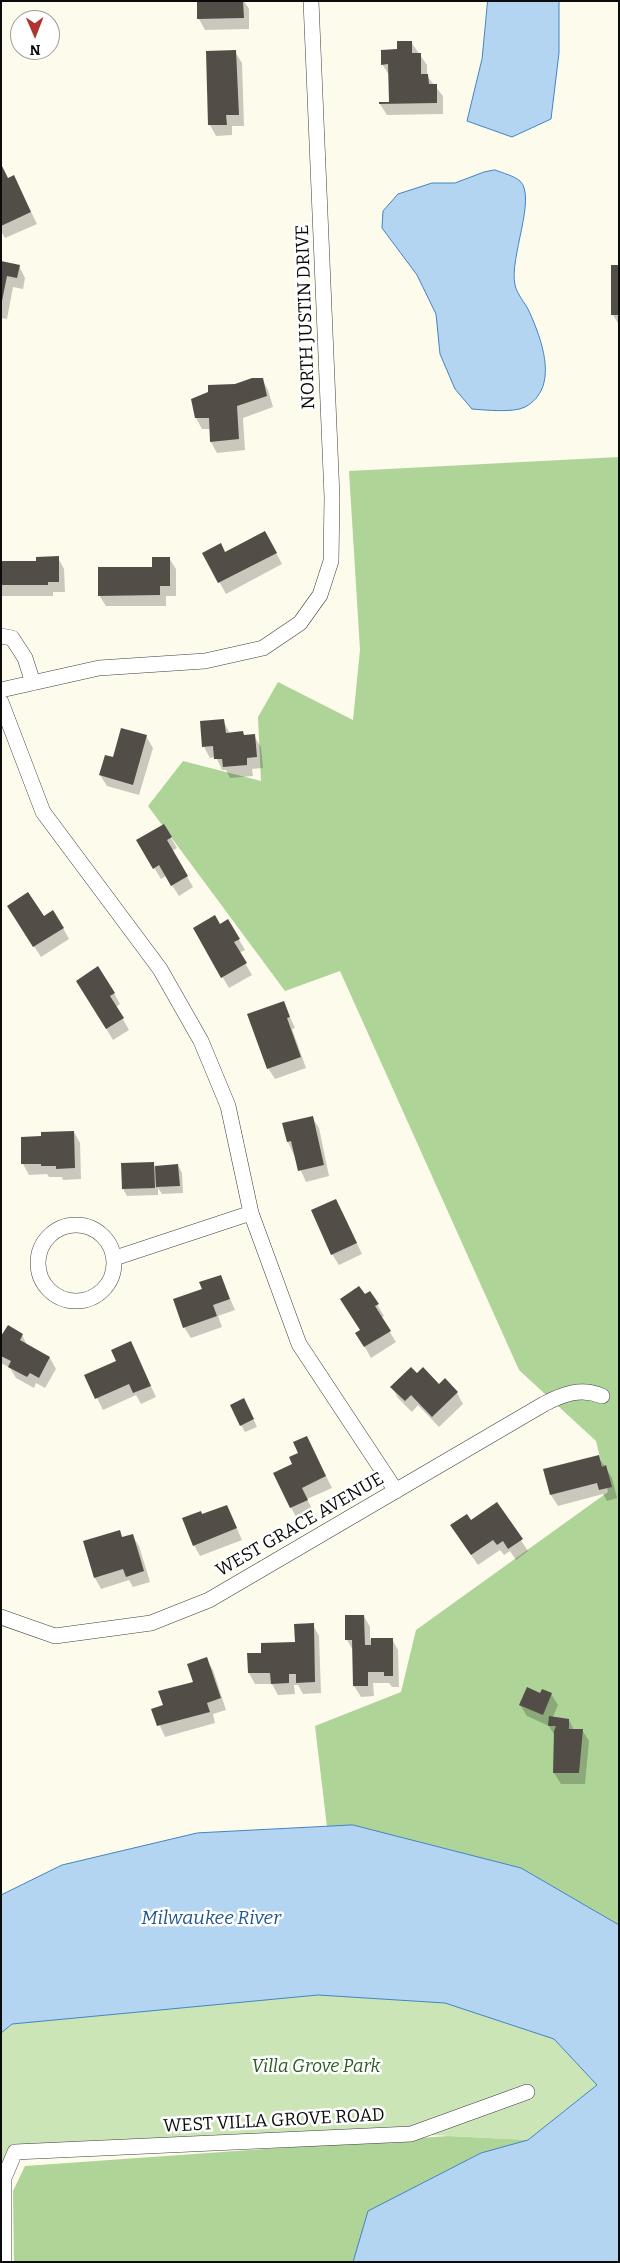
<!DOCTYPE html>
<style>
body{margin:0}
#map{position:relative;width:620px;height:2263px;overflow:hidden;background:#fdfbeb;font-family:Bitter,serif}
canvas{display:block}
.frame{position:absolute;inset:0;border:2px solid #0b0b0b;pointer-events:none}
.north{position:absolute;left:10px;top:10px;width:50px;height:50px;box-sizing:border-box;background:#fff;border:1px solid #9d9d9d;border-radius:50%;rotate:179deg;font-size:14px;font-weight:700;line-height:20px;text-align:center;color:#0b0b0b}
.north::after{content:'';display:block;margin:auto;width:18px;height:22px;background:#b0332e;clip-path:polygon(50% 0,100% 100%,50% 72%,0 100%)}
</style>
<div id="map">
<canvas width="620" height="2263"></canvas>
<div class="frame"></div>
<div class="north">N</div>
</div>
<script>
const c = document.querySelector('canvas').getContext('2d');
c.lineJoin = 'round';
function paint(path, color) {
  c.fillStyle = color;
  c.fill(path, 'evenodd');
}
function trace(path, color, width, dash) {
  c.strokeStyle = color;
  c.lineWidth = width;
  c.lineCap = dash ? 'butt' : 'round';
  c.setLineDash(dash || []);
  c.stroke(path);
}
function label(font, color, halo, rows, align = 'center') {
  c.font = font + ' Bitter,serif';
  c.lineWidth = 5;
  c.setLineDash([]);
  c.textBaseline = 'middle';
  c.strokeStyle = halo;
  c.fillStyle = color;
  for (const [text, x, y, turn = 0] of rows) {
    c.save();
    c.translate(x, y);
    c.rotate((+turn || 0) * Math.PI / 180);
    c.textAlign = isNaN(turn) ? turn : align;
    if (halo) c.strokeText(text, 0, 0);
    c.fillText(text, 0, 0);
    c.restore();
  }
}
const green = new Path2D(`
 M318,1995L445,2003L554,2039L597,2085L528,2140L411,2134L15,2152L4,2178L1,2262V2033L12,2024Z`);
const forest = new Path2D(`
 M619,457V1925L521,1868L353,1825L327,1827L315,1726L401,1692L416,1630L608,1492L596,1441L519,1370L340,971L285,991L148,806L183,761L261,781L258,717L278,682L353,720L360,650L349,471Z
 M448,2136L528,2140L481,2153L369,2211L353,2262H14L13,2191L25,2166Z`);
const water = new Path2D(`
 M488,1H559V53L551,119L512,137L467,121L482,59Z
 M495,170C503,173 514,176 520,181C537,197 509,258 515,285C517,294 525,303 529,311C542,340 560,388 525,407C514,413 485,410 472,409L455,389L440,354L436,314L417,275L382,228L383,211L398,194L432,183H455L484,172Z
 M353,1825L521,1868L619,1925V2262H353L368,2211L481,2153L528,2140L597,2085L554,2039L445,2003L318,1995L12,2024L1,2033V1895L62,1865L197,1833Z`);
const shadow = new Path2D(`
 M198,1H244L249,9V29L205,30L199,19Z
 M411,42L427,65V76L443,96V114L387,115L380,104L390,103L389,75L382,64Z
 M235,52L242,63L244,126H232V135L216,136L210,125Z
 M1,165L8,179L14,177L37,224L5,238L1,231Z
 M1,263L19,266L25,278L23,289L13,287L7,319L1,318Z
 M619,266V325L613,315Z
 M262,379L268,390L273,407L243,418L245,450L217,453L211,442L210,429H202L196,418L235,385Z
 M271,543L282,564L226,594L204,554L225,553Z
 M58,558L64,569L65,592H53V596H1V562H38Z
 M169,558L176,569V596H166V606H106L99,595Z
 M223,720L230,734L254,736L261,747L263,768L252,769L253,776L230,778L226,770H222L216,757L210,758L204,747Z
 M146,736L153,748L139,795L107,786L100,775L113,759Z
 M164,826L177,848L172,851L193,887L179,896L166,876L161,879L138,841Z
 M15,917L63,928L69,939L41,957Z
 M228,921L245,950L239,953L252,975L229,988L194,929L220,926Z
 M84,992L114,993L120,1004L116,1007L129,1030L113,1040Z
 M283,1002L295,1028L292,1029L306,1068L275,1079L268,1068Z
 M312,1117L319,1128L329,1176L306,1182L288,1142L284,1124Z
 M74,1132L80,1143L81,1179L63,1180L62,1177H49L47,1174L29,1175L23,1164L43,1137Z
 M153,1164L155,1167L178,1165L182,1173L183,1193L162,1194L158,1188V1195L127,1196L123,1189Z
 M342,1211L362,1254L339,1265L332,1254Z
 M220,1276L235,1310L218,1316L222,1327L191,1338L184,1327L204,1290Z
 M370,1293L384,1316L381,1318L396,1342L371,1358L363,1344L361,1330L364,1296Z
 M22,1335L28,1347L50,1358L56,1369L45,1388L36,1383L34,1388L16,1378L10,1368L1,1363V1339Z
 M136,1354L156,1397L141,1404L136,1395L103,1410L86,1376Z
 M417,1375L457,1393L463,1404L439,1427L418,1405L412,1412L398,1398L392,1387Z
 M248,1407L257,1427L245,1432L241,1425Z
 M312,1448L332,1488L307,1499L313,1511L297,1519L274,1474L294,1464Z
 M598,1456L612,1478L617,1498L607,1501L603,1494L558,1506L551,1495L545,1470Z
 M497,1504L528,1551L516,1560L510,1551L504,1555L500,1550L478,1565L458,1536L471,1521Z
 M227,1506L242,1540L200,1556L194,1545L203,1516Z
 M132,1535L139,1546L150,1582L133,1587L129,1580L101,1589L95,1578L123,1538Z
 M364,1616L370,1627V1639H392L398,1650L399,1687H392L389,1683H373L374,1696L361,1697L354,1686V1652L347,1640Z
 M313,1625L319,1636L321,1693L303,1694L298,1685H294L295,1694L278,1695L272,1684H255L249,1673L262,1654L296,1644Z
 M206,1659L213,1670L226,1710L213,1714L215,1723L165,1737L153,1710L165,1706L194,1682Z
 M551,1694L558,1705L552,1719L569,1720L574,1730H582L589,1741L585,1784H561L554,1773L555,1736L549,1726L527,1716L520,1705L540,1695Z`);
const building = new Path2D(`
 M197,1H243L244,18L197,19Z
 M397,41H412V53H421V74H428L429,84H437V103L379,104V102H389L388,64L381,65V50L397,49Z
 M236,50L239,115H226L227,125H208L206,51Z
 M1,164L8,178L14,175L31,212L1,226Z
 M1,261L20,265L17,278L7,276L2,301Z
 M611,265H619V315H611Z
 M252,378H263L267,396L237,406L239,439L210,442L209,418H195L191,399L208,392V385L235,384Z
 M265,531L277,553L218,583L202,553L221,543L225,552Z
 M59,556V582H48V585H1V561H36V557Z
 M152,557H170V586H160V595L98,596V567H152Z
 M224,719L226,733L243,731L244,735L255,734L257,757L247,758V765L223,767L222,759H214L213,746L202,747L200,721Z
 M121,728L147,735L133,785L99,775L105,755L113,757Z
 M164,824L172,837L167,840L188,876L171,886L159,865L153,869L136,840Z
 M28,892L44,916L53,910L64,928L33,947L7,906Z
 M215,915L220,924L228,919L240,939L234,942L247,963L221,978L193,928Z
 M98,966L115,993L110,996L124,1018L106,1029L76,981Z
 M284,1001L290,1017L287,1018L301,1057L267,1069L247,1014Z
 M313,1116L324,1165L298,1171L291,1141L287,1142L282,1123Z
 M74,1131L75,1168L56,1169V1166H41V1164H21V1137L41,1136V1132Z
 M154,1162L155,1188L122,1189L121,1163Z
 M178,1164L180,1186L156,1187L155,1166Z
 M336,1199L357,1243L331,1255L311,1210Z
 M221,1275L230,1299L213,1305L217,1316L183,1328L173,1299L202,1289L199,1282Z
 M359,1286L365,1294L370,1291L379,1304L375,1306L391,1331L364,1347L355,1333L360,1330L340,1299Z
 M8,1325L23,1334L20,1340L50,1357L39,1378L30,1373L27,1377L8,1367L11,1361L1,1356V1336Z
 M131,1341L151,1386L133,1393L129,1384L95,1399L84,1375L116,1361L111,1350Z
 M411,1367L417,1373L423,1367L439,1384L445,1378L458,1392L432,1417L411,1395L405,1401L390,1387Z
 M244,1398L254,1419L240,1426L230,1405Z
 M307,1436L326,1476L302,1488L308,1500L290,1508L273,1473L292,1464L289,1457L298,1453L293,1442Z
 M599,1455L602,1467L606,1465L612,1487L599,1490L597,1483L550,1495L543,1469Z
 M497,1502L523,1539L508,1549L503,1541L497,1545L493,1540L471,1555L450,1525L467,1514L471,1520Z
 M227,1505L237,1528L193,1546L182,1518L201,1511L202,1514Z
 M120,1530L122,1537L133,1534L144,1571L126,1577L123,1569L94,1578L83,1541Z
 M345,1615H364L365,1645H371V1638H393V1676H384V1672H368V1686H353L352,1640H345Z
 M314,1623L315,1682L296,1683V1674H289V1683L271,1684L270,1673H248L247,1653H261V1643L295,1642L294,1624Z
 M207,1657L221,1698L207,1703L210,1712L157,1726L151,1709L163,1705L158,1691L193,1682L187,1664Z
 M527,1687L540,1693L542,1689L552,1693L543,1715L519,1705Z
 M549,1716L569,1719V1729H583L579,1773H553L554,1731L556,1726H548Z`);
const minor = new Path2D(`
 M1,636L12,638L25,658L33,683
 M1,690L99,668L205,661L263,648L300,623L320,595L331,561L332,497L311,1
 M1,702L43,812L160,969L201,1041L228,1106L251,1213L299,1344L396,1491
 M38 1263a38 38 0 1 1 76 0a38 38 0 1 1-76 0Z
 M115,1258L251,1213
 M1,1617L55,1636L151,1623L209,1600L544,1404C563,1394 581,1387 602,1396
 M4,2262V2178L15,2152L411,2134L527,2092`);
const streetNames = [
 ["NORTH JUSTIN DRIVE",306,317,-92],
 ["WEST GRACE AVENUE",300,1525,-30],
 ["WEST VILLA GROVE ROAD",274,2121,-3]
];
const parkNames = [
 ["Villa Grove Park",316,2067]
];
const waterNames = [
 ["Milwaukee River",211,1919]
];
paint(green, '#cbe5b7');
paint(forest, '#aed498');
paint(water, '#b3d5f1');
trace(water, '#4084c2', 1);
paint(shadow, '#0003');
paint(building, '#534d48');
trace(minor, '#3e3e3e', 16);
trace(minor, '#fff', 15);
label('18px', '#0b0b0b', '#fff', streetNames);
label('italic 18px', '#295d21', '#fff', parkNames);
label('italic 19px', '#1f5792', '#fff', waterNames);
</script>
